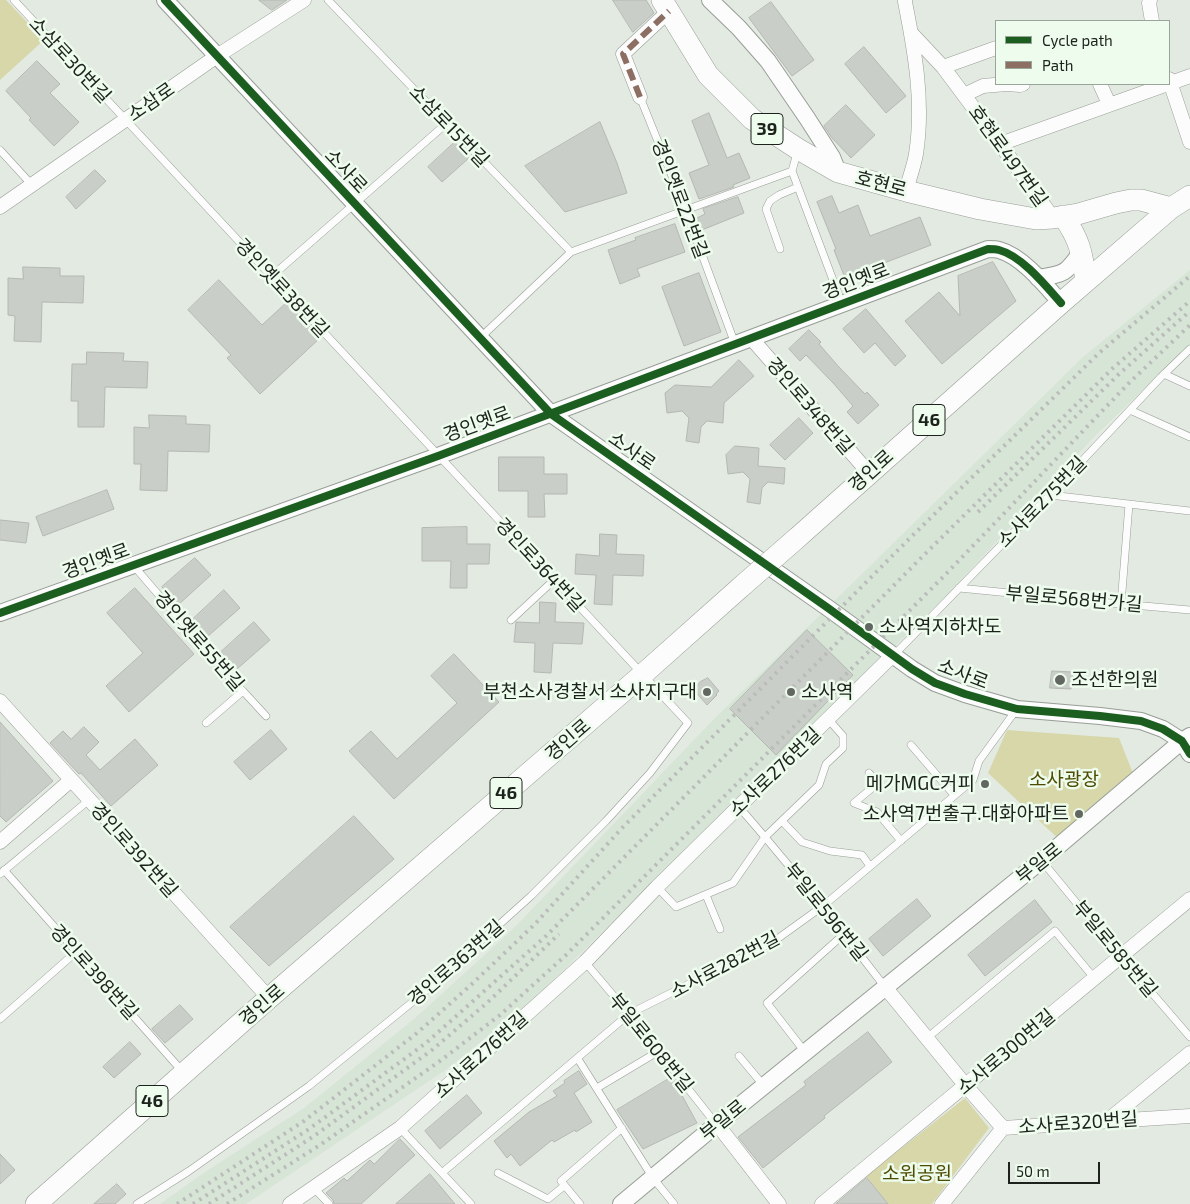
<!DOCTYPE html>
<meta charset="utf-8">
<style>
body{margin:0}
#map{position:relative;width:1190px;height:1204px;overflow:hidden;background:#e3eae2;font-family:"Exo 2",sans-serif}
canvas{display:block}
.legend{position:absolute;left:995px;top:20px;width:175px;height:65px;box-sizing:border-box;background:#edfcec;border:1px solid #9aa599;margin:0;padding:6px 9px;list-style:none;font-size:15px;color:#1d221c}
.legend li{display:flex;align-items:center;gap:10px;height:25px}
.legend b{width:25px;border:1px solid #9aa599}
.scale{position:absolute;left:1008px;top:1162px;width:92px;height:22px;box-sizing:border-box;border:2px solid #1d221c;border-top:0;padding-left:6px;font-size:15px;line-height:18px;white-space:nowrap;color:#1d221c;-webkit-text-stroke:4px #edfcec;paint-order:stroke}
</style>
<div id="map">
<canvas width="1190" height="1204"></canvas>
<ul class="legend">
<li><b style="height:6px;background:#1b5e20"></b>Cycle path</li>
<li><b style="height:6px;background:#8d6e63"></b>Path</li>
</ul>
<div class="scale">50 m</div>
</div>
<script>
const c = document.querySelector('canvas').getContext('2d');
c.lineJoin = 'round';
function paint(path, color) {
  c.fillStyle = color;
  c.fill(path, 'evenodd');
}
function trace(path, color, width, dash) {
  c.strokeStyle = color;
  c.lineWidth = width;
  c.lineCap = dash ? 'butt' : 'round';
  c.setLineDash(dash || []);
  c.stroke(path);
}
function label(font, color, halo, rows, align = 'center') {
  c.font = font + ' "Exo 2","Noto Sans KR",sans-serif';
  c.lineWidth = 5;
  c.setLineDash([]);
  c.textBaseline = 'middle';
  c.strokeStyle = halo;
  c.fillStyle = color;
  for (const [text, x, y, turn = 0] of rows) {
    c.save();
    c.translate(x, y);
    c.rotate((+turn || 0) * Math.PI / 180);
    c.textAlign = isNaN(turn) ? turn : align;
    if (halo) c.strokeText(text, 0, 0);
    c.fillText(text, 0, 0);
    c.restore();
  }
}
const built = new Path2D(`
 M1190,270V345L1095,436L948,594L535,998L447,1069L246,1204H160L205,1172L304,1108L414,1019L513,929L712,721L1083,357Z`);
const green = new Path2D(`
 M0,0H6L44,40L0,80Z
 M1007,730L1119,738L1136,781L1063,843L988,773Z
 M965,1098L989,1128L932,1204H888L866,1176Z`);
const building = new Path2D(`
 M259,0H287L272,10Z
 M613,0H646L654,13L633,32Z
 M771,2L814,60L792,76L749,18Z
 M864,47L906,96L886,113L845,64Z
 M37,61L60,84L50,93L79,122L54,146L29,120L31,118L6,91Z
 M846,105L875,135L851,158L832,138L824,126Z
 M709,113L727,158L739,153L750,178L733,185L734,187L699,199L689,173L709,165L692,121Z
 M600,122L617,163L627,193L565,212L525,166Z
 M455,142L469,158L442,182L428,167Z
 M95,170L106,181L76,209L66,197Z
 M832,196L839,213L858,205L870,236L920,217L931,245L845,278L834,250L836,249L817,202Z
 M738,197L744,213L702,230L697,218L705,214L703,209Z
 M675,224L685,252L637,269L640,276L620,284L608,250L636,240L635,238Z
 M993,262L1016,301L942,364L905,321L939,292L960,316L958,276Z
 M23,267L60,268V276H84L83,303L42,302L41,342L14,341L15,316L8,315V278L23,279Z
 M699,273L721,332L684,346L662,287Z
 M219,280L262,325L287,302L320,338L260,394L227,358L231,355L188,310Z
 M866,309L906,356L895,366L875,343L864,353L843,329Z
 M809,330L821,342L819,344L838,366L865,394L867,392L879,405L858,424L847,412L853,406L834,384L806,355L800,361L789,349Z
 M87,352L124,353L123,361L148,362L147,388L105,387L104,427H78V401H71L72,364H86Z
 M739,360L754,376L724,403L723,423L707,421L701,427L699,443L686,441L689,418L682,411L667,413L665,393L675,385L711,387Z
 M149,415L186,416V424L210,425L209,452L168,451L167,491L140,490L141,464H134V427L149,428Z
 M799,418L813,433L785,460L770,445Z
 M735,446L759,448L758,466L785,468L784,484L768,482L762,488L760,504L747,502L750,479L743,472L728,474L726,455Z
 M499,457H544V474H567V494H544L545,517H528V491H499Z
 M107,490L114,509L43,536L36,517Z
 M0,520L29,523L26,543L0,540Z
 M467,527V544H490L489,564H467V588H450L451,561H422V528Z
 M600,534L617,535L616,554L644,555L643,576L613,575L612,605L594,604L596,575L575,574L576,554L599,556Z
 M195,558L211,575L178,605L162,587Z
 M135,588L194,654L129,712L106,686L143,653L107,613Z
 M224,590L240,608L207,637L192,620Z
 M540,602L556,603L555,622L584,623L582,644L553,643L551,673L534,672L535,643L514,642L516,622L539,623Z
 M254,622L270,640L237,669L221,652Z
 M807,630L853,675L776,755L730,709Z
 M454,654L499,702L394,799L349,751L371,731L397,759L457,703L431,676Z
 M1052,671L1073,672L1071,689L1050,688Z
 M708,678L719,691L716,694L717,695L707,705L694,690L700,682Z
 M0,722L53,781L6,822L0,816Z
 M84,727L99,742L86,755L100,770L135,739L158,765L111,806L81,773L79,774L50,743L63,731L71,739Z
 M271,730L287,749L250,780L234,762Z
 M354,816L394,859L269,966L230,927Z
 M917,899L931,916L883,956L869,939Z
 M1035,900L1052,922L985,976L968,955Z
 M180,1005L193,1019L165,1043L152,1029Z
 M868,1032L892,1062L824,1116L825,1118L763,1168L738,1137L806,1085L804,1082Z
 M130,1042L141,1054L114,1078L103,1067Z
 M579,1071L587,1084L574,1093L592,1122L576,1132L575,1130L554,1142L552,1140L520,1166L511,1154L507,1158L494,1141L529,1112L557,1096L553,1091L565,1083L564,1081Z
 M672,1077L697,1123L643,1149L617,1110Z
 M467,1095L482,1113L440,1149L425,1131Z
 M400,1139L415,1155L361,1204H334L333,1200L326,1193L344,1178L347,1181L370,1160L374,1164Z
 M0,1154L15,1170L0,1184Z
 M430,1174L455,1204H396Z
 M867,1178L888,1204H836Z
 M117,1184L126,1194L115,1204H94Z`);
const service = new Path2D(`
 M14,0L688,723L650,773L606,821L531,896L421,995L309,1086L189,1171L137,1204
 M328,0L571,252
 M640,97L686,211L735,344
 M0,150L32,185
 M792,171L842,304
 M780,249L766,209L770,201L779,195L798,187
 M272,276L447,123
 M480,338L571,252L792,171L797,153
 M1164,374L1190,386
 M1130,410L1190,437
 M1050,495L1190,511
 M133,565L236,685L243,691L266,716
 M959,588L1121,604L1190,610
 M1121,604L1129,504
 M511,620L554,580
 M894,655L1050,495L1161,377L1190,349
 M206,723L243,691
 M911,745L954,795
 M869,773L878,783L854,803L877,812L901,841
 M739,807C790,865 838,926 885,987
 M782,821L802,842L830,851L862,855L870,866
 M1042,861L1121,957L1190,1037
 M4,870L182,1071
 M0,874L89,800
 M657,887L676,907L733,883L765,837L819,785L826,764L843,748V736L828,719
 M706,895L720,929
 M585,962L629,1014L716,1124
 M0,1019L76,952
 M927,1038L1055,931L1095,979
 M805,1052L767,1003L844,934
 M739,1056L764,1086
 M578,1059L653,1178L674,1204
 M597,1088L659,1051
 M400,1128L471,1204
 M443,1172L629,1014L773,942L823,906L973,780L979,761L1016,710
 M498,1173L548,1199L564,1186
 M313,1187L329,1204
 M580,1204L561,1181L622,1128`);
const minor = new Path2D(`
 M905,0V2C915,52 924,103 916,154C914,166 909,179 906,191
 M1150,0L1149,3L1152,21
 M911,33L943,67L993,134L1053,218
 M943,67L996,48
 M1169,79L1190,142
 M1008,84L1020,85L1023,84
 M1100,84L1109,104
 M964,95L983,86L1006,84
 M640,97L623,54L669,11
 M1000,144L1190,76
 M0,207L217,56L304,0
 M751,338L869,473
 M0,701L269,998
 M0,842L71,780
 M885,987L966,1086L1003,1128
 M1107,1121L1190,1053
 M717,1124L779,1204
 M290,1204L400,1128L585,962L657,887L893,655
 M822,1204L1190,899
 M942,1204L1003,1128L1190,1116`);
const tertiary = new Path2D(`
 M165,0L551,414L828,608L912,669L935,683L965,694L1017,709L1100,716L1141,721L1163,729L1182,741L1190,754
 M710,0L739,28L768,61L807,118L832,157L838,172
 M1038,278C1064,274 1066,274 1081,252
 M0,613L438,456L988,249C991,249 996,249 999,250C1022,256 1046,286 1061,303
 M621,1204L717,1124L1042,860L1182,741L1190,736`);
const primary = new Path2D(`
 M662,0L708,75L752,119L798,149L838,172L906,191L980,209L1036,219L1053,218L1078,214L1116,203L1131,200H1141L1171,208
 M1063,216C1080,240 1082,253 1086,281
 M797,538L1061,303L1171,208L1190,196
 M36,1204L269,998L642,675L742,586`);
const rail = new Path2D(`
 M978,512L1119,374L1190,311
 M177,1204L304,1121L417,1033L473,983L535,924L622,828L910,538L1099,353L1190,276
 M193,1204L309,1129L426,1043L546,936L925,554L1113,368L1190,301
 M209,1204L314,1136L432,1050L488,1002L559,934
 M227,1204L320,1145L440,1061L500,1015L566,955L945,575L1128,384L1190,325`);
const primaryBridge = new Path2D(`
 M742,586L797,538`);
const quiet = new Path2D(`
 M640,97L623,54L669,11`);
const cycleway = new Path2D(`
 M165,0L551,414L828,608L912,669L935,683L965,694L1017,709L1100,716L1141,721L1163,729L1182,741L1190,754
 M0,613L438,456L988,249C991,249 996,249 999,250C1022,256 1046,286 1061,303`);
const markers = [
 [869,627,5,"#626861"],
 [1060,680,6,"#626861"],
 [707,692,5,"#626861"],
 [791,692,5,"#626861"],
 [985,784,5,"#626861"],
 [1079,814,5,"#626861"]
];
const shields = [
 [767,129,32],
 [929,420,32],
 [506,793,32],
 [152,1101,32]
];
const shieldNames = [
 ["39",767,129],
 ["46",929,420],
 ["46",506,793],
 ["46",152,1101]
];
const streetNames = [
 ["소삼로30번길",70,60,47],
 ["소삼로",151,102,-35],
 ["소삼로15번길",449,126,46],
 ["호현로497번길",1008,156,54],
 ["소사로",346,171,47],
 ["호현로",881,184,15],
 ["경인옛로22번길",680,199,69],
 ["경인옛로",856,281,-21],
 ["경인옛로38번길",282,288,47],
 ["경인로348번길",810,406,49],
 ["경인옛로",477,424,-20],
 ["소사로",632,451,35],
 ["경인로",871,471,-42],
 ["소사로275번길",1042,502,-46],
 ["경인옛로",96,561,-20],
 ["경인로364번길",540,565,47],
 ["부일로568번가길",1074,599,5],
 ["경인옛로55번길",199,641,49],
 ["소사로",963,674,21],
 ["경인로",568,740,-41],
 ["소사로276번길",775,772,-44],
 ["경인로392번길",134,850,48],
 ["부일로",1039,863,-39],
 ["부일로596번길",826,912,51],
 ["부일로585번길",1115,949,50],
 ["경인로363번길",456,963,-41],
 ["소사로282번길",725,965,-28],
 ["경인로398번길",94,972,48],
 ["경인로",262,1005,-41],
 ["부일로608번길",651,1043,51],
 ["소사로300번길",1006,1052,-40],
 ["소사로276번길",481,1055,-42],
 ["부일로",723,1120,-39],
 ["소사로320번길",1078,1123,-4]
];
const poiNames = [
 ["소사역지하차도",879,627],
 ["조선한의원",1071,680],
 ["부천소사경찰서 소사지구대",697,692,"right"],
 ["소사역",801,692],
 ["메가MGC커피",975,784,"right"],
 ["소사역7번출구.대화아파트",1069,814,"right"]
];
const parkNames = [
 ["소사광장",1064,780],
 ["소원공원",917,1174]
];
paint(built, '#d7e5d6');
paint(green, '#d7d7aa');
paint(building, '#cacec8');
trace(building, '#b4b8b1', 1);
trace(service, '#989e97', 8);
trace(minor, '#989e97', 15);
trace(tertiary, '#989e97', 18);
trace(primary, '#989e97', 22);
trace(service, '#fbfcfb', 7);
trace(minor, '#fbfcfb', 14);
trace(tertiary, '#fbfcfb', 16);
trace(primary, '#fbfcfb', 21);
trace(rail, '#babcba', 4, [2.5, 5]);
trace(primaryBridge, '#989e97', 22, []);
trace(primaryBridge, '#fbfcfb', 21);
trace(quiet, '#8d6e63', 6, [12, 6]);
trace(cycleway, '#1b5e20', 8);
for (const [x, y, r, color] of markers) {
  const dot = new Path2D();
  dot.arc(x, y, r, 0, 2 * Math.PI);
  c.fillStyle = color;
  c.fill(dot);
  trace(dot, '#edfcec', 2);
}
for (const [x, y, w] of shields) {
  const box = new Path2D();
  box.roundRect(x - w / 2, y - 15.5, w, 31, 4);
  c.fillStyle = '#edfcec';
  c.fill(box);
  trace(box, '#1d221c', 1);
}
label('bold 18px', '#1d221c', null, shieldNames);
label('19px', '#1d221c', '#edfcec', streetNames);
label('19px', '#1d221c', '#edfcec', poiNames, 'left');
label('19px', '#504b03', '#edfcec', parkNames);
</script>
